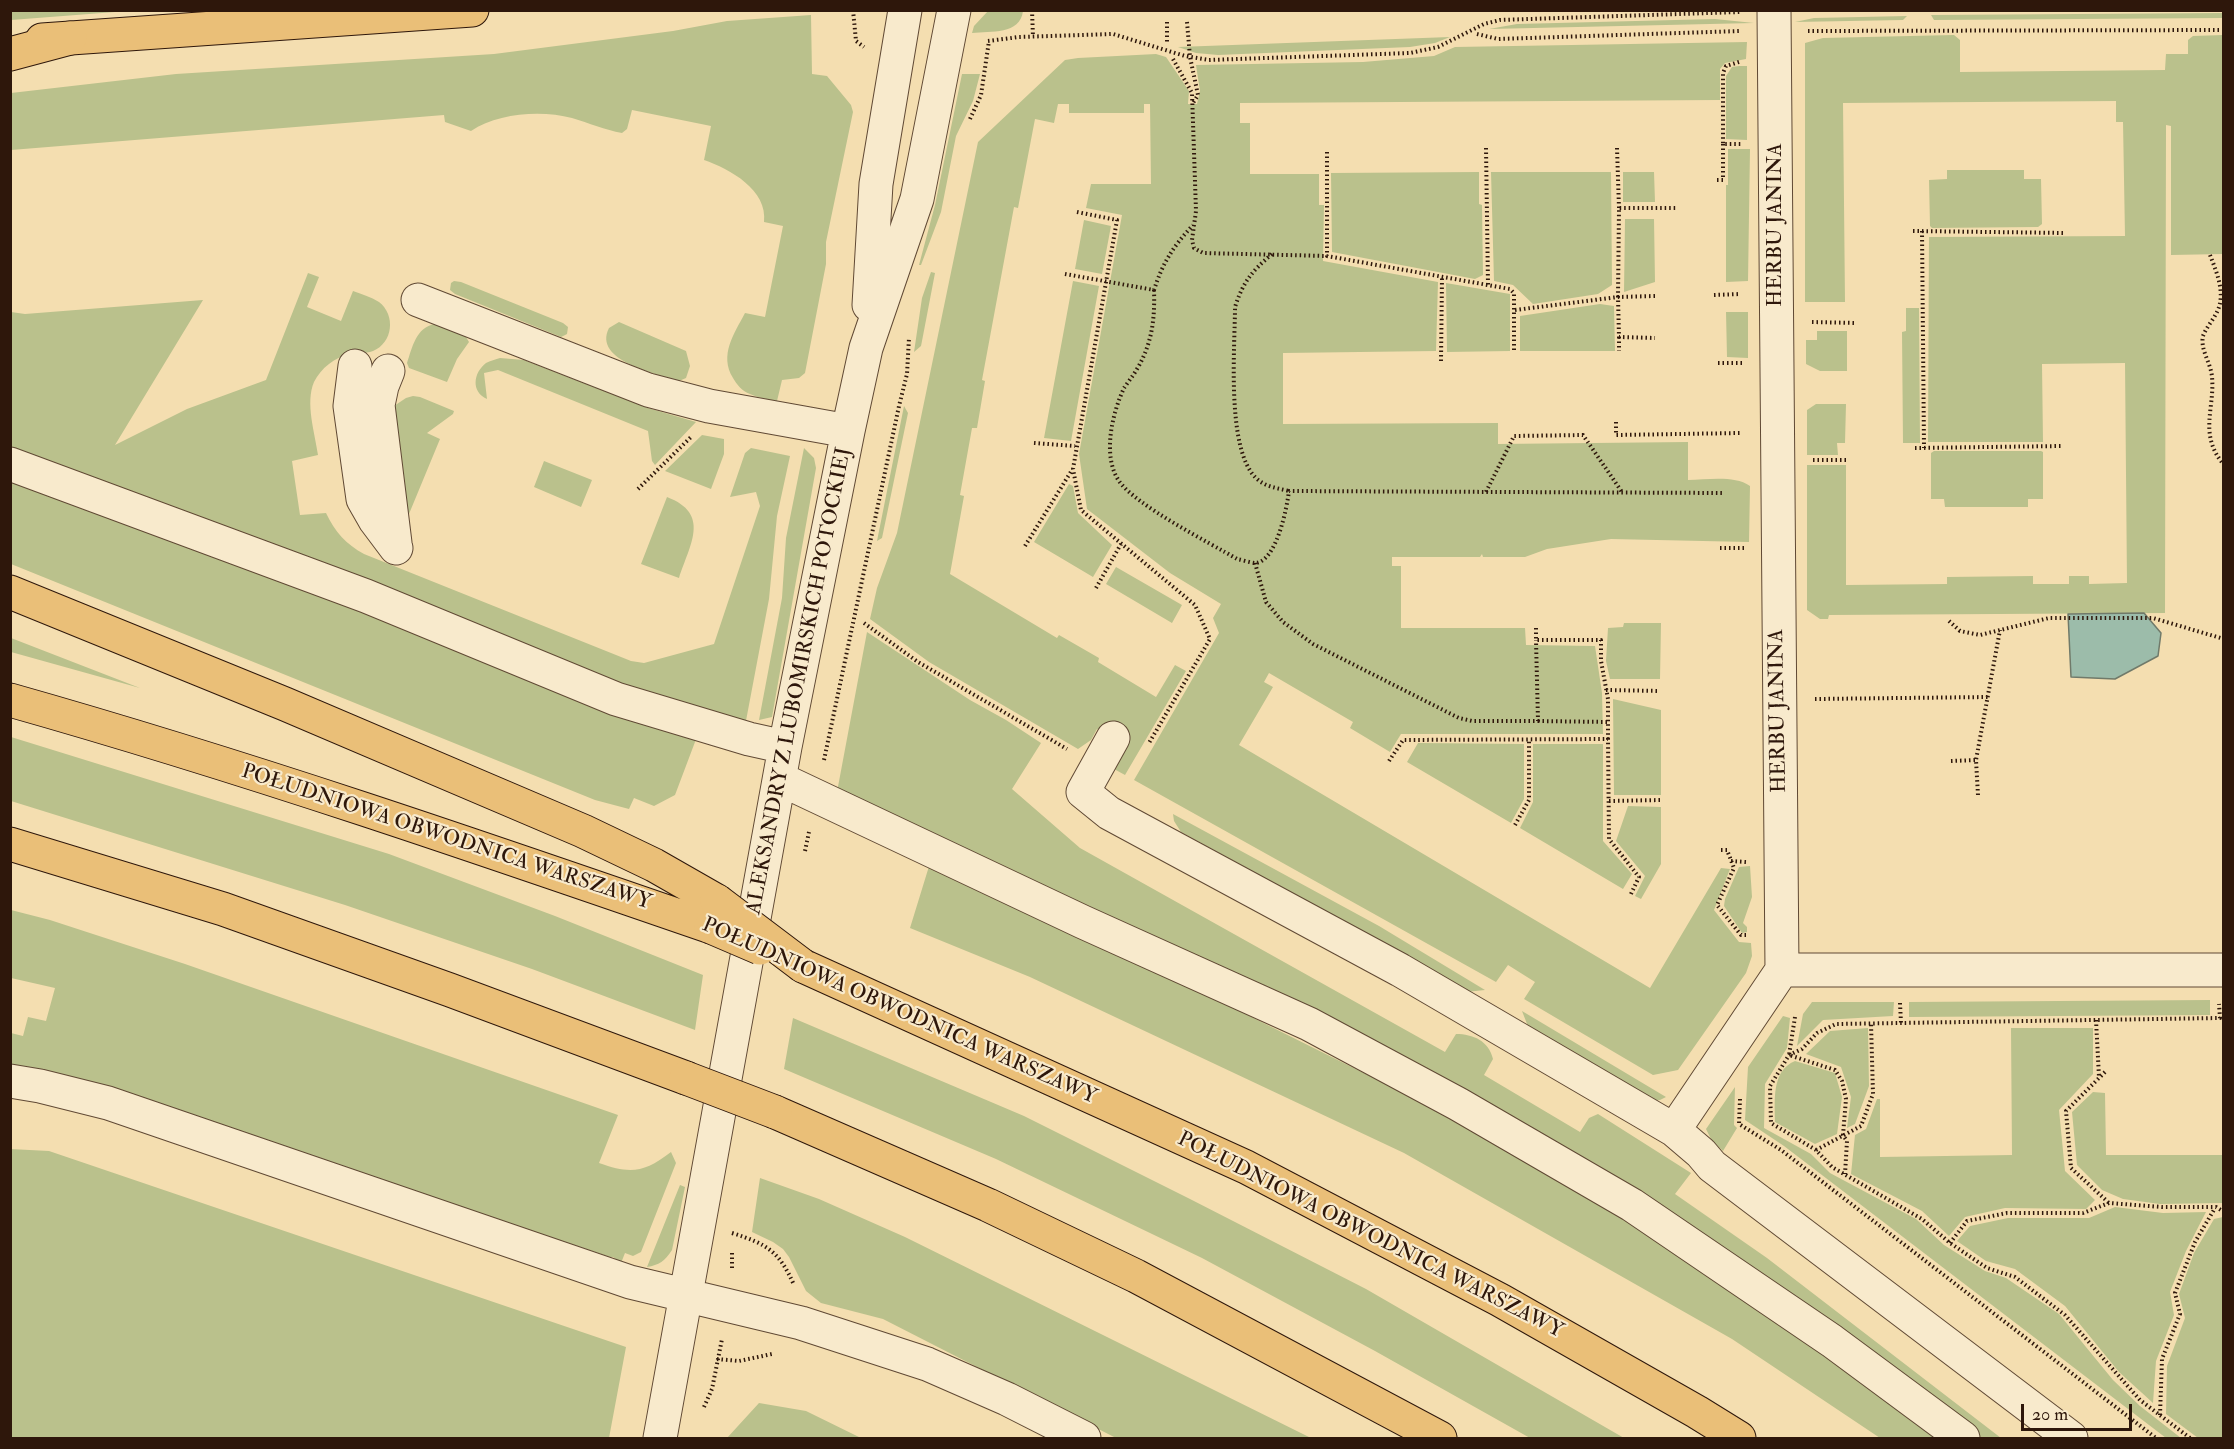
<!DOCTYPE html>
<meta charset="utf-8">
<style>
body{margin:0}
#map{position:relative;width:2234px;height:1449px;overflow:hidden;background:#f4deb0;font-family:"IM FELL Double Pica",serif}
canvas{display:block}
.frame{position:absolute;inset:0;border:12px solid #2e170b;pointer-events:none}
.scale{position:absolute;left:2021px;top:1404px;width:111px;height:27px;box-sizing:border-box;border:3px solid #2e170b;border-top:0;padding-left:8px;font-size:18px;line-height:21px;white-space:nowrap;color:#2e170b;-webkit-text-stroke:4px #f8eacc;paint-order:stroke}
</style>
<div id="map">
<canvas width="2234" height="1449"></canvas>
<div class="frame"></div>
<div class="scale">20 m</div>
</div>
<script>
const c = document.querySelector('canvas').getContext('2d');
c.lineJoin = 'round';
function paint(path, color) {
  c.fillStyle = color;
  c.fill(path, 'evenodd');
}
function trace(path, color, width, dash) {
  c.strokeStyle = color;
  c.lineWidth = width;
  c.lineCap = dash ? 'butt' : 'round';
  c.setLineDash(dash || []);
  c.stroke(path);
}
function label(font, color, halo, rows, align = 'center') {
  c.font = font + ' "IM FELL Double Pica",serif';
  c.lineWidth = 4.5;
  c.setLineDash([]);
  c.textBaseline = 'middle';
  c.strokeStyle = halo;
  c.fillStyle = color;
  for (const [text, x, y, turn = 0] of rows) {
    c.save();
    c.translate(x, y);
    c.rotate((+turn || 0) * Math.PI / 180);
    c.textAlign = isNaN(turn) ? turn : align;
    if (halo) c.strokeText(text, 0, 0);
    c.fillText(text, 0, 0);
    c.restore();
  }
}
const green = new Path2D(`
 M11,10H128V11L11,20Z
 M988,11V10L1023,11C1020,35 991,31 972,33L974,26Z
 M2223,13V18L1934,20L1931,15Z
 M811,15L812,74L827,76L851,105L853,112L826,242V264L805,373L799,378L782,380L777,401C768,399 758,398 750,394C742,391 737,385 733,378C719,355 734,334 745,313L765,317L783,226L764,222C768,190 730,169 704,160L711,126L632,110L627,129L622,133C605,130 589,123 572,118C541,110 498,113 471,131L445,122L444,115L11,150V93L176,74L494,54L673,31L727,21Z
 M1907,16L1903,20L1795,22L1814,18Z
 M1715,19L1754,23L1489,29L1517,24Z
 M1954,35L1960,40V72L2165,70L2166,54H2188V40L2193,36L2223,35V254L2171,255V126L2166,125L2165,613L1829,615L1828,619H1820L1807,610V465H1846V585L1947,584V577L2033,576V584H2069V576H2089V584L2127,583L2125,363L2042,364L2043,442H1928L1929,237L2125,236L2123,122H2116V101L1843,103L1845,302H1805V43L1823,38Z
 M1450,37L1435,43L1410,47L1218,55L1196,53L1178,47Z
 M1747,42L1746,59L1725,63L1720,69V100L1240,103V123H1250V174H1319V205H1324L1323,261L1438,282L1436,351L1283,353V424L1498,423V444L1688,442V480C1707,480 1734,475 1750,486L1749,542L1611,539L1547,549L1525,557H1483L1482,554L1480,557H1392V566H1401V628H1525L1526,645L1595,646L1602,693L1603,734H1401L1390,752L1350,728L1353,722L1269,673L1264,682L1273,687L1239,745L1650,988L1721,868L1730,869L1714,910L1739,942L1751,943L1752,956L1746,973L1678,1070L1653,1075L1524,999L1535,982L1508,965L1496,982L1134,780L1219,633L1213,618L1221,604L1170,573L1087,509L1079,454L1122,215L1086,208L1091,184H1151L1150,104H1144V113H1069V104H1058L1054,123L1035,119L1018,208L1014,207L982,380L985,381L977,428H972L960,495L964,496L950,574L1057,638L1059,635L1099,658L1098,662L1156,697L1175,665L1186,671L1125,775L1114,769L1126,746L1097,729L1091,740L1078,749L929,662L870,619L877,588L897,533L978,142L1065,60L1078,58L1156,54L1166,57L1189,91L1188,104H1197L1200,91L1196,65L1363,62L1434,56L1455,47Z
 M1739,66H1747V140L1726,139V76L1732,67Z
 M962,74H980L973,101L956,136L941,212L921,265H919L935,205Z
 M1728,149H1750L1748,281L1726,282V185H1728Z
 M1947,170H2024V179H2041L2042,224L2038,227L1932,228L1930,226L1929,180L1947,179Z
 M1479,172V204L1482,205L1483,275L1475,279L1332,252L1331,173Z
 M1491,172H1611L1612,285L1598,294L1533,304L1513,285L1494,281Z
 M1623,172H1654L1655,202H1623Z
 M1625,219H1654L1655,282L1624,292Z
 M1084,220L1111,226L1102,274L1075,269Z
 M931,272L935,273L922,341L921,346L914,352L922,298Z
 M308,273L319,277L307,307L341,321L353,291C361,294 371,297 379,302C396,315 393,343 373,351C365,354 357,353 350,354C335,357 321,368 314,382C305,403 315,433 318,455L292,461L300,515L326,513C335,532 346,544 364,554L631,661L644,663L714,644L760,506L756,492L730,497L745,453L751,448L790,456L777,516L769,599L745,726L641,694L11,449V312L25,314L203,300L115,445L187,409L266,380Z
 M454,281L461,282L563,323L568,327L567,334L561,337L455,294L450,290L451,283Z
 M1073,281L1099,286L1071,441L1044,438Z
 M1446,283L1510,294V351L1447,352Z
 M1600,304L1614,306L1615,351H1520V316Z
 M1906,308H1919L1920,443H1903L1902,332L1906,331Z
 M1726,312H1748V358L1727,357Z
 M619,322L686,351L690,366L686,378L679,381C658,374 592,361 609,328Z
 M435,324L466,337L469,342L457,359L447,382L409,368L407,363C412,348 416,327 435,324Z
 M1817,331H1847V371H1820L1806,364V340H1817Z
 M500,358L524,360L648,408L696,422L655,465L652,461L648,431L498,370L484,373L487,399C471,392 473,373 486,363C490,361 496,359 500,358Z
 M413,396L420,397L454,411L453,414L427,433L440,439L404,526L394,406L406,398Z
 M1816,404H1846L1845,443H1837L1838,455H1807V410Z
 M904,406L908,413L882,538L877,541Z
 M702,435L724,439V454L711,489L665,471Z
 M804,448L814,458L816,468L772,717L759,720L782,598L786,538Z
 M1934,451H2041L2043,452V499H2028V507H1945L1944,499H1931V453Z
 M544,461L592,480L581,507L534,487Z
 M10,472L698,734L675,795L654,806L634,798L629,809L595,800L11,564Z
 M1069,484L1073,486L1078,513L1112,545L1093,577L1034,542Z
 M667,497C711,514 690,544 679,578L641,564Z
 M1116,567L1182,605L1172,623L1106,584Z
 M1624,623H1661L1660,679H1610L1606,661L1608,628L1623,627Z
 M867,632L970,700L1006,720L1041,743L1012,789L1080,848L1445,1052L1456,1034C1473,1034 1489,1041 1493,1059L1484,1075L1580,1132L1589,1118L1598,1114L1691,1173L1675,1194L1767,1258L2001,1438H1978L1753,1277L837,792Z
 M10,638H11L140,688L11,652Z
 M1613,699L1661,710V795H1614Z
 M11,737L389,854L555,916L703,975L695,1030L532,969L345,905L11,801Z
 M1418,743L1524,744V799L1511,823L1407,762Z
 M1533,744H1603V841L1632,874L1623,889L1520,828L1533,802Z
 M1628,806L1661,807V864L1641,899L1635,896L1645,876L1616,841Z
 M1173,814L1379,926L1485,990L1466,992L1405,955L1181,832L1174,821Z
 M930,863L1077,930L1430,1106L1666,1240L1949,1438H1880L1732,1339L1404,1153L1030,977L910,928Z
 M1750,866L1752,897L1743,923L1747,927V932L1742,933L1724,906L1725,899L1739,867Z
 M11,910L50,920L185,964L618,1115L599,1163C630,1174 644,1173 671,1152L676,1163L641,1252L633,1256L625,1253L621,1263L613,1257H610L503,1221L502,1223L11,1066V1033L23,1036L28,1017L46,1021L55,988L11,978Z
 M2210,1000V1015L1909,1017V1002Z
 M1812,1002H1894L1893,1016L1823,1020L1797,1046L1803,1014Z
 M1522,1011L1666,1097L1660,1100L1652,1101L1529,1029Z
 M1783,1016L1790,1018L1787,1048L1765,1084L1764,1128L1811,1154L1830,1173L1916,1219L1944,1245L1985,1271L2006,1278L2059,1314L2113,1380L2140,1406L2181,1438H2166L1784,1146L1745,1120L1748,1067Z
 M793,1018L1024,1116L1190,1199L1366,1289L1624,1438H1530L1375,1351L1202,1258L996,1159L784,1069Z
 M1868,1028L1869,1086L1855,1124L1847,1128L1851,1097L1841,1067L1806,1054L1830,1031Z
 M2011,1028H2093V1074L2059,1110L2065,1171L2095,1200L2086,1209L2005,1208L1965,1217L1949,1236L1922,1211L1851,1174L1855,1135L1866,1129L1877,1099H1880V1157L2012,1155Z
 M1795,1061L1835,1073L1842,1097L1837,1134L1815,1144L1775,1122C1775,1101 1771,1071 1795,1061Z
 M1735,1087L1734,1125L1737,1128L1723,1151L1712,1141L1706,1129Z
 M2093,1092L2105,1093L2106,1155H2223V1203L2160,1204L2123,1199L2102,1190L2077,1165L2072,1112Z
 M10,1149L49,1151L626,1347L609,1438H11Z
 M760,1178L819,1199L905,1237L1311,1438H1116L883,1319L821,1303L806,1291L789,1257L783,1249L773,1242L752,1232Z
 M680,1185L685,1187L672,1250C665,1261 659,1265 647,1267Z
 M2115,1207L2163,1213L2206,1212L2186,1251L2170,1292L2174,1315L2156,1361L2153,1403L2119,1372L2065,1306L2015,1269L1986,1261L1957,1241L1970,1226L2008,1218H2089Z
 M2223,1217V1438H2198L2166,1414L2167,1366L2185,1318L2179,1294L2194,1253L2214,1219Z
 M759,1403L806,1411L861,1438H727Z`);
const water = new Path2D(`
 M2144,613L2161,633L2158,656L2115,679L2071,677L2068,614Z`);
const path = new Path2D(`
 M853,10L856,41L864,47
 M1032,10L1033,37
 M1167,22V44
 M1187,22L1190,57L1198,95L1193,103
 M1808,31L2224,30
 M1477,34L1498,39L1740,31
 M988,41L1019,37L1113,34L1185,56L1209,60L1410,53L1438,47L1484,24L1500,20L1740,12
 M1173,59L1192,93L1196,211L1192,240L1194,248L1203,253L1327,256
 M1739,62L1726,66L1723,73V144H1741
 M970,119L981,95L989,41
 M1486,148L1488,285
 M1617,148L1619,208
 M1327,152V256L1510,289L1514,293V352
 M1717,180H1723V144
 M1077,212L1117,220L1073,469L1081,510L1195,605L1210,639L1149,743
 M1913,231L2066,233
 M1922,231L1924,448
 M1272,254C1252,271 1243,282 1235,307C1235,347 1226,449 1256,478C1265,487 1277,488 1289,491
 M2210,255C2217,273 2226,294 2217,312C2213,320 2206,328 2203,336C2200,350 2211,363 2212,377C2215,409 2198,434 2224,465
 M1065,274L1154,290C1163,262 1173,247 1193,225
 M1154,290C1155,319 1152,344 1137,369C1133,376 1128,382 1124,388C1112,414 1102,456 1119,481C1135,505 1210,543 1237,559C1243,560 1251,563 1256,563C1277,560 1287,507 1289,491L1722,493
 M1714,295L1740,294
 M1655,296L1618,297L1619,337L1655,338
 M1515,310L1618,297L1619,208H1678
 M1812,322L1856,323
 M1619,337V351
 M1441,361L1442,278
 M1718,363H1742
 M1616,422V435L1741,433
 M1034,443L1075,446
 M1915,448L2061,446
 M1813,460H1846
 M638,489L691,437
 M1486,492L1514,436L1583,435L1622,492
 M1025,546L1072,470
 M1720,548H1744
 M1255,563L1266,602L1283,622L1313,644L1459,718L1472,721H1538L1536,640
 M1096,588L1121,544
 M1949,621L1960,631L1980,635L2049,618H2153L2224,639
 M864,623L918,662L1067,749
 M1536,628V640H1601V661L1608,699V739
 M1606,690L1660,691
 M1815,699L1988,697
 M1538,721L1608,722
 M824,760L899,406L907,374L909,338
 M1389,761L1403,740L1608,739L1609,839L1639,877L1631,894
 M1951,761L1976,760
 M1978,795L1976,760L2000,630
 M1609,801L1661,800
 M1515,825L1529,800V739
 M1721,850H1727L1734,868L1717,905L1741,935H1746
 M805,851L809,832
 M1731,861L1746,862
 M1900,1003L1901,1023
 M1795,1017L1789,1055L1835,1070L1842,1081L1846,1099L1843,1135L1847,1141L1845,1174
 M2096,1020L2099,1077
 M2105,1072L2066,1111L2071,1168L2109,1203
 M1740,1099L1739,1124L1781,1150L2156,1438
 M1816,1150L1861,1126L1873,1094L1871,1023
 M732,1233C767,1244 779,1251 794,1285
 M1950,1243L1967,1221L2007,1213H2083L2109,1203L2162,1207H2216L2224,1212
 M732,1253V1270
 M717,1359L739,1361L772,1354
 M704,1407L712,1389L722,1339
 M2160,1415L2162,1359L2180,1314L2175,1293L2195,1242L2215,1208
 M2190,1438L2140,1400L2065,1315L2015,1277L1987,1268L1950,1243L1922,1219L1832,1167L1816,1150L1771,1123L1770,1086L1789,1055L1802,1049L1817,1033L1836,1024L2220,1018L2219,1004`);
const minor = new Path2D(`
 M1774,10L1782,970H2224
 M418,300L648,390L709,406L848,431
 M869,305L876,184L905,10
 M355,366L350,406L363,499L375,520L396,548
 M388,371L382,386L378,405L395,543
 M10,464L366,596L616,699L749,739L785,747
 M1113,738L1083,792L1109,813L1400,970L1674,1130L1782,970
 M780,779L1083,922L1309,1024L1458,1104L1632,1205L1832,1341L1963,1438
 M10,1081L40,1086L108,1103L630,1282L801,1323L927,1364L1007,1399L1084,1438
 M1674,1130L1701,1153L1712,1166L2071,1438
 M660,1438L785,747L848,431L866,348L917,199L954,10`);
const major = new Path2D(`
 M42,40L472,10`);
const highway = new Path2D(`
 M10,54L70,38
 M10,592L285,704L583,831L654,865L717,901
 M10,700C247,767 479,847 711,927
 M10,844L223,909L450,990L686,1078
 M803,966L1246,1167L1500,1300L1697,1412L1739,1438
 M775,1112L988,1205L1136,1276L1440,1438`);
const highwayBridge = new Path2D(`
 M717,901L803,966
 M711,927L760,948
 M686,1078L775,1112`);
const streetNames = [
 ["HERBU JANINA",1776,225,-90],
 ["ALEKSANDRY Z LUBOMIRSKICH POTOCKIEJ",800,681,-79],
 ["HERBU JANINA",1779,711,-91],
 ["POŁUDNIOWA OBWODNICA WARSZAWY",446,838,18],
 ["POŁUDNIOWA OBWODNICA WARSZAWY",899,1012,24],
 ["POŁUDNIOWA OBWODNICA WARSZAWY",1370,1236,27]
];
paint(green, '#bac18c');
paint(water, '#9cbcaa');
trace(water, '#707a6a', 1.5);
trace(minor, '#604934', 35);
trace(major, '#2e170b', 35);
trace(highway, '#2e170b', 35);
trace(path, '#2e170b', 4, [1.5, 3]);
trace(minor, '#f8eacc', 33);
trace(major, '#eabf78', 33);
trace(highway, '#eabf78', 33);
trace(highwayBridge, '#2e170b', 35, []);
trace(highwayBridge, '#eabf78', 33);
label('21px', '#2e170b', '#f8eacc', streetNames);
</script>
